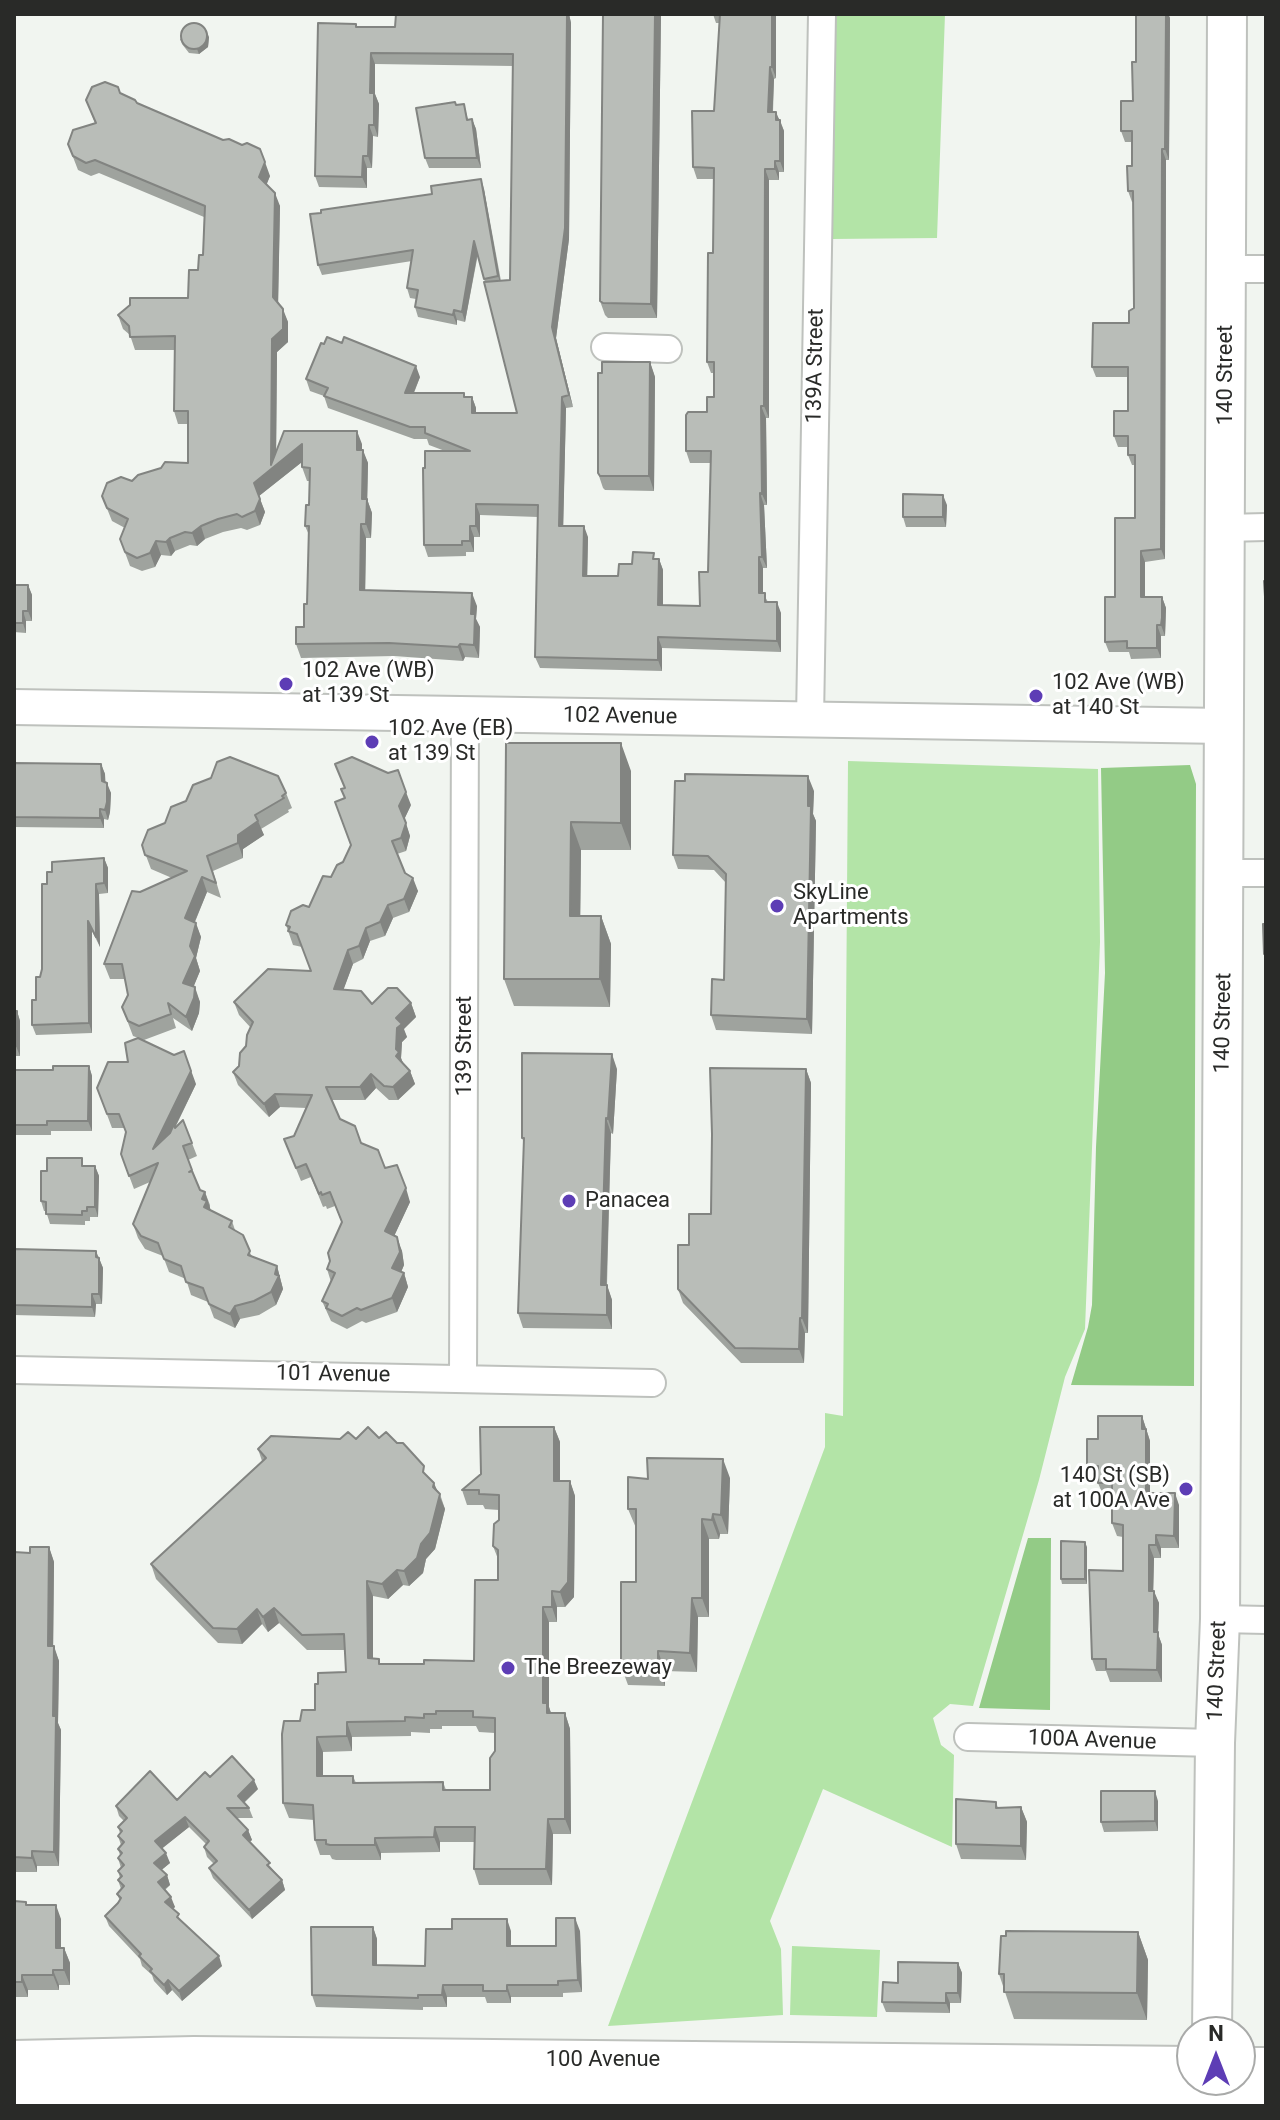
<!DOCTYPE html>
<style>
body{margin:0}
#map{position:relative;width:1280px;height:2120px;overflow:hidden;background:#f1f5f0;font-family:Roboto,sans-serif}
canvas{display:block}
.frame{position:absolute;inset:0;border:16px solid #292a28;pointer-events:none}
.north{position:absolute;left:1176px;top:2016px;width:80px;height:80px;box-sizing:border-box;background:#fff;border:2px solid #a9aaa9;border-radius:50%;rotate:0deg;font-size:22px;font-weight:700;line-height:32px;text-align:center;color:#292a28}
.north::after{content:'';display:block;margin:auto;width:28px;height:36px;background:#5d3db5;clip-path:polygon(50% 0,100% 100%,50% 72%,0 100%)}
</style>
<div id="map">
<canvas width="1280" height="2120"></canvas>
<div class="frame"></div>
<div class="north">N</div>
</div>
<script>
const c = document.querySelector('canvas').getContext('2d');
c.lineJoin = 'round';
function paint(path, color) {
  c.fillStyle = color;
  c.fill(path, 'evenodd');
}
function trace(path, color, width, dash) {
  c.strokeStyle = color;
  c.lineWidth = width;
  c.lineCap = dash ? 'butt' : 'round';
  c.setLineDash(dash || []);
  c.stroke(path);
}
function label(font, color, halo, rows, align = 'center') {
  c.font = font + ' Roboto,sans-serif';
  c.lineWidth = 6;
  c.setLineDash([]);
  c.textBaseline = 'middle';
  c.strokeStyle = halo;
  c.fillStyle = color;
  for (const [text, x, y, turn = 0] of rows) {
    c.save();
    c.translate(x, y);
    c.rotate((+turn || 0) * Math.PI / 180);
    c.textAlign = isNaN(turn) ? turn : align;
    if (halo) c.strokeText(text, 0, 0);
    c.fillText(text, 0, 0);
    c.restore();
  }
}
const green = new Path2D(`
 M834,14H945L937,238L831,239Z
 M848,761L1098,769L1100,942L1085,1329L1065,1377L1039,1480L973,1706L950,1704L933,1718L941,1745L954,1755L952,1847L823,1789L770,1921L781,1949L783,2015L608,2026L825,1447V1413L843,1416Z
 M792,1946L880,1950L877,2017L790,2015Z`);
const forest = new Path2D(`
 M1190,765L1196,784L1194,1386L1071,1385L1088,1327L1092,1305L1096,1147L1105,973L1101,768Z
 M1028,1538H1051L1050,1710L979,1708Z`);
const minor = new Path2D(`
 M1226,269H1266
 M605,347L668,349
 M1225,528L1266,527
 M810,719L822,14
 M1225,873H1266
 M14,1370L652,1383
 M463,1378L465,714
 M1220,1619L1266,1620
 M968,1737L1215,1743`);
const tertiary = new Path2D(`
 M14,707L1225,726`);
const secondary = new Path2D(`
 M1212,2032L1215,1743L1220,1619L1227,14
 M14,2060L194,2056L1192,2066
 M1240,2067H1266
 M14,2092L644,2091L1266,2100`);
const wall = new Path2D(`
 M569,14L571,23L569,239L556,338L573,407L566,408L563,526L588,537L587,576H618L632,564L659,559L663,570V605L700,606L708,572L711,463H690L686,451L714,397V373H711L707,362L713,253L714,179H697L693,167L714,111L719,23H716L713,14H776V78L774,79L773,112L780,120L784,131V172H779V180H769V418H766L767,505H764L767,568H763V593L768,602L781,613V652L662,648V671L540,668L535,657L538,517L480,515V537H474V552H466V556L428,557L424,545L425,468L445,451L429,445L427,439H414L328,408L324,396L310,391L306,379L420,377L414,393L472,397L476,408V413H517L478,254L465,322L457,320V325L418,317L415,307L416,299L410,298L407,288L412,261L322,275L318,265L484,189L501,281L510,280L513,66L375,64V94L379,104L378,137L373,136L372,168H367V188L319,187L315,176L358,27H395Z
 M603,14H661L657,318H608L605,315L600,301Z
 M1136,14H1168L1170,18L1169,160H1166L1165,559L1145,562V597H1162L1166,608L1165,636H1161V658L1131,659L1129,652H1109L1105,642L1135,518V465H1132L1128,455V447H1118L1114,436L1128,411V377H1096L1092,367L1129,323L1134,308L1133,202H1132L1128,191L1132,166V142H1125L1121,131L1133,101L1136,62Z
 M209,37L208,47L199,54L189,53L182,44L180,39Z
 M120,93L137,103L270,176L266,185L280,206L278,302L288,322V342L277,352L276,452L362,444V450L368,463L367,499L372,513L371,538H366L365,590L477,606L476,619L480,627L479,658L465,657L463,661L394,656L301,658L296,644L304,627L307,604L309,535L305,526L309,505V481H307L302,467V462L259,496L265,512L260,525L247,530L241,528L223,532L205,539L197,546L190,545L175,551L171,556L161,555L155,567L142,571L130,566L120,539L125,528L112,521L102,496L132,481L188,463V424H178L174,411L175,350H135L130,335L123,329L118,315L188,298L203,255L204,217L99,173L91,176L78,170L68,144L95,123L86,100Z
 M464,104L468,120L472,119L476,129L481,168H429L425,158L457,105Z
 M650,362L655,377L654,491L605,490L603,488L598,473Z
 M947,505L946,527H906L903,517Z
 M14,585H28L32,595V621H26V633L14,632Z
 M506,743L631,771V850H581L580,916H601L611,944L610,1007L514,1006L504,979Z
 M14,763L101,764L105,774V783L111,793L110,812L108,820L104,819V828L14,827Z
 M814,791L813,814L816,821L812,1034L716,1030L711,1015L724,980L726,883L714,870L678,869L673,855Z
 M286,793L292,808L288,810L289,812L261,829L264,835L243,849V858L213,871L221,898L207,892L195,922L201,937L196,958L200,971L193,987L200,1002L199,1013L192,1031L173,1018L176,1028L144,1040L133,1036L122,1007L128,995L125,979H110L104,964L140,892L172,878L151,869L142,845Z
 M411,805L404,819L410,836L406,851L397,854L405,873L418,891L409,912L393,918L385,936L370,941L363,959L353,964L343,990L372,1004L411,1003L416,1017L403,1029L407,1037L402,1042L401,1058L403,1063L410,1071L415,1084L398,1100H389L376,1088L365,1100H332L340,1119L385,1168L410,1202L394,1236L402,1251L404,1265L401,1272L404,1273L408,1287L397,1312L366,1323L362,1321L347,1329L331,1321L322,1301L331,1282L327,1269L342,1223L335,1206L327,1209L326,1206L323,1207L311,1177L301,1181L284,1139L294,1136L307,1108L280,1107L269,1117L238,1085L233,1072L239,1066L246,1046L251,1028L239,1015L234,1002L311,971L302,947L293,945L286,925L309,907L343,862Z
 M104,858L108,868V893L99,894L100,947L92,931V1033L36,1035L32,1025L42,969L47,884L52,872Z
 M14,1011H17L20,1021V1056H14Z
 M89,1066L92,1076V1131H51V1135H14V1070H53Z
 M617,1069L613,1134L611,1133L607,1285L612,1300V1329L523,1328L518,1313L524,1143L522,1138Z
 M806,1069L811,1083L808,1333H805L804,1363H741L683,1303L678,1289L689,1245L711,1214Z
 M196,1084L175,1128L183,1120L197,1156L188,1160L200,1190L205,1192L210,1205V1210L232,1221L235,1230L252,1256L277,1266L283,1289L276,1305L259,1315L240,1319L235,1328L214,1318L208,1302L191,1295L186,1279L169,1272L163,1256L145,1249L138,1238L133,1224L150,1182L134,1189L121,1154L126,1132L124,1128H112L97,1088Z
 M85,1166H95L99,1176L98,1217H90V1221H85V1225L50,1224L46,1211H44L41,1201L47,1171Z
 M14,1249L99,1258L103,1268L102,1304H96L95,1317L14,1315Z
 M1142,1416L1150,1441V1493L1179,1505V1548H1161V1558H1154L1153,1591L1159,1603L1158,1634L1162,1645V1682H1110L1106,1671H1096L1092,1659L1123,1571V1537L1117,1536L1112,1523V1495H1103L1098,1483V1478H1091L1087,1466L1098,1439Z
 M554,1427L560,1442V1481H570L575,1496L574,1597L565,1607H557V1622H549V1707L551,1713H565L570,1729L571,1834H553L552,1885H479L474,1869V1842H440V1852L381,1853V1860H336L332,1859L330,1855H320L315,1840L314,1820L289,1818L283,1803L300,1721L315,1710L318,1684L346,1672L345,1650H307L279,1623L268,1632L262,1624L242,1644L218,1643L156,1579L151,1564L262,1461L258,1449L340,1439L379,1438L428,1477L440,1494L445,1509L435,1549L426,1559L423,1573L409,1586L403,1585L388,1599L373,1596V1659L380,1664H424L474,1661L498,1580V1559L493,1546L499,1520V1510L485,1509L483,1505H467L462,1490ZM442,1726H476L479,1732L495,1733V1751L490,1790H446L443,1782L356,1783L353,1776H323V1752L352,1751V1737L411,1736V1732L430,1733V1729H442Z
 M730,1478L728,1534H720L719,1539H709V1617H698L697,1672L665,1671V1686L628,1685L621,1666L636,1582V1528L628,1509L648,1479Z
 M49,1547L54,1562L53,1646L59,1661L58,1723L61,1730L59,1866H37V1872H15L14,1868V1552L30,1553Z
 M1087,1547V1584H1062L1061,1579Z
 M210,1777L258,1789L244,1803L249,1808L253,1818H237L248,1830L252,1840L249,1842L282,1880L285,1890L252,1919L213,1878L209,1868L214,1864L207,1857L204,1847L206,1844L189,1827L162,1848L170,1863L161,1870L167,1875L170,1885L165,1890L175,1907L173,1909L181,1921L222,1966L182,2001L172,1990L167,1995L154,1981L152,1975L142,1966L140,1959L109,1926L105,1916L120,1901L117,1894L121,1889L118,1880L120,1878L118,1871L121,1868L118,1858L120,1855L118,1849L121,1845L118,1836L120,1833L118,1827L124,1821L119,1816L116,1806L177,1800Z
 M1158,1801V1831L1104,1832L1101,1822Z
 M996,1802L998,1808L1021,1807L1027,1822L1026,1860L961,1859L956,1844Z
 M14,1901L27,1905L61,1919V1948H64L70,1963V1985H59V1990H28V1997H14Z
 M373,1927L377,1939V1965L425,1966L511,1931V1946H556L580,1931L582,1992L563,1993V1997H511V2003H487L485,1997H447V2007H423V2010L316,2007L312,1995Z
 M1138,1932L1148,1960L1147,2020L1014,2019L999,1974Z
 M958,1963L962,1973L961,2003H950V2013L886,2012L882,2002L898,1983Z`);
const shadedWall = new Path2D(`
 M565,14H569L571,23L569,239L556,338L573,407L569,395L552,327Z
 M655,14H661L657,318L651,304Z
 M772,14H776V78L772,67Z
 M1165,14H1168L1170,18L1169,160L1165,149Z
 M207,32L209,37L208,47L199,54L197,49Z
 M371,53L375,64V94L379,104L378,137L374,125L370,93Z
 M770,67L774,79L772,124L768,112Z
 M776,112L784,131V172L780,161Z
 M472,119L476,129L481,168L477,158Z
 M369,125L373,136L372,168L368,156Z
 M1162,149L1166,160L1165,559L1161,549Z
 M363,156L367,168V188L362,177Z
 M775,161L779,172V180L775,169Z
 M265,162L270,176L264,191L259,177Z
 M765,169L769,180V418L764,406Z
 M481,179L484,189L501,285L498,276Z
 M275,193L280,206L278,310L273,297Z
 M474,241L478,251L465,322L462,312Z
 M283,309L288,322V342L277,352L276,466L302,444L307,458L259,496L254,483L271,465L272,339Z
 M454,310L457,320V325L453,315Z
 M650,362L655,377L654,491L649,476Z
 M416,366L420,377L409,404L405,393Z
 M472,397L476,408V424L472,413Z
 M562,397L566,408L563,537L559,526Z
 M761,406L766,418L767,505L762,494Z
 M357,431L362,444V463L357,450Z
 M363,450L368,463L367,513L362,499Z
 M760,493L764,505L767,568L762,557Z
 M943,495L947,505L946,527L943,517Z
 M260,499L265,512L260,525L255,511Z
 M367,499L372,513L371,538L366,524Z
 M476,504L480,515V537L476,526Z
 M361,524L366,538L365,604L360,590Z
 M201,526L205,539L197,546L192,533Z
 M470,526L474,537V552L470,541Z
 M584,526L588,537L587,587L583,576Z
 M170,538L175,551L171,556L166,542Z
 M156,541L161,555L155,567L150,553Z
 M1141,551L1145,562V608L1141,597Z
 M759,557L763,568V605L759,593Z
 M659,559L663,570V616L658,605Z
 M28,585L32,595V621L28,611Z
 M472,593L477,606L476,619L480,627L479,658L474,645L471,614Z
 M1162,597L1166,608L1165,636L1161,625Z
 M777,602L781,613V652L777,641Z
 M23,611L26,621V633L23,623Z
 M1157,625L1161,636V658L1157,648Z
 M658,637L662,648V671L658,660Z
 M460,644L465,657L463,661L458,647Z
 M621,743L631,771V850L621,823Z
 M101,764L105,774L106,791L102,781Z
 M808,776L814,791L813,814L816,821L812,1034L807,1019Z
 M107,783L111,793L110,812L108,820L105,810Z
 M406,792L411,805L404,820L399,806Z
 M100,809L104,819V828L100,818Z
 M258,821L264,835L243,849V858L238,843V835Z
 M571,822L581,850L580,944L570,916Z
 M406,823L410,836L406,851L401,838Z
 M104,858L108,868V893L104,883Z
 M202,877L207,892L190,933L185,918Z
 M413,878L418,891L409,912L404,899Z
 M96,884L99,894L100,947L96,937Z
 M388,905L393,918L385,936L380,922Z
 M601,916L611,944L610,1007L600,979Z
 M88,921L92,931V1033L89,1023Z
 M196,923L201,937L196,958L200,971L189,998L183,983L190,946Z
 M366,928L370,941L363,959L359,946Z
 M348,950L353,964L339,1002L334,989Z
 M195,987L200,1002L199,1013L192,1031L186,1017Z
 M411,1003L416,1017L404,1029L407,1037L402,1042L401,1058L404,1066L396,1056V1018Z
 M17,1011L20,1021V1056L16,1046Z
 M184,1051L196,1084L158,1162L153,1149Z
 M612,1054L617,1069L613,1134L608,1119Z
 M89,1066L92,1076V1131L88,1121Z
 M806,1069L811,1083L808,1333L802,1318Z
 M410,1071L415,1084L398,1100L393,1087Z
 M371,1074L376,1088L365,1100L360,1087Z
 M275,1094L280,1107L269,1117L264,1104Z
 M606,1118L611,1133L606,1300L601,1285Z
 M95,1166L99,1176L98,1217L95,1207Z
 M406,1188L410,1202L390,1245L385,1231Z
 M205,1192L212,1214L209,1220L202,1199Z
 M397,1237L402,1251L404,1265L397,1282L392,1268Z
 M96,1251L103,1268L102,1304L99,1294Z
 M277,1266L283,1289L276,1305L271,1292Z
 M404,1273L408,1287L397,1312L392,1298Z
 M607,1285L612,1300V1329L607,1315Z
 M92,1294L96,1304L95,1317L92,1307Z
 M235,1306L240,1319L235,1328L230,1314Z
 M800,1318L805,1333L804,1363L799,1349Z
 M1142,1416L1150,1441V1505L1146,1493Z
 M554,1427L560,1442V1496L554,1481Z
 M723,1459L730,1478L728,1534L721,1515Z
 M570,1481L575,1496L574,1597L565,1607L560,1592Z
 M434,1483L445,1509L435,1549L426,1559L423,1573L409,1586L404,1571L421,1544Z
 M1175,1493L1179,1505V1548L1174,1536Z
 M713,1514L720,1534L719,1539L712,1520Z
 M702,1519L709,1539V1617L702,1598Z
 M1156,1535L1161,1548V1558L1156,1545Z
 M1085,1542L1087,1547V1584L1085,1579Z
 M1149,1545L1154,1558L1153,1603L1149,1591Z
 M49,1547L54,1562L53,1661L48,1646Z
 M397,1570L403,1585L388,1599L382,1584Z
 M367,1581L373,1596V1673L368,1658Z
 M552,1591L557,1607V1622L552,1607Z
 M1154,1591L1159,1603L1158,1634L1162,1645V1682L1157,1670L1154,1632Z
 M692,1598L698,1617L697,1672L690,1653Z
 M543,1607L549,1622V1707L553,1719L552,1729L543,1703Z
 M274,1608L279,1623L268,1632L263,1617Z
 M257,1609L262,1624L242,1644L237,1629Z
 M54,1646L59,1661L58,1723L61,1730L59,1866L54,1852L53,1716Z
 M658,1651L665,1671V1686L658,1667Z
 M565,1713L570,1729L571,1834L565,1819Z
 M347,1722L352,1737V1751L347,1736Z
 M317,1737L323,1752V1791L317,1776Z
 M254,1780L258,1789L241,1805L238,1796Z
 M1155,1791L1158,1801V1831L1155,1821Z
 M1021,1807L1027,1822L1026,1860L1021,1846Z
 M185,1817L189,1827L159,1851L155,1841Z
 M548,1819L553,1834L552,1885L546,1869Z
 M435,1827L440,1842V1852L434,1837Z
 M248,1830L252,1840L246,1845L243,1835Z
 M375,1838L381,1853V1860L375,1845Z
 M32,1851L37,1866V1872L32,1858Z
 M166,1853L170,1863L158,1873L154,1863Z
 M167,1875L170,1885L161,1892L158,1882Z
 M282,1880L285,1890L252,1919L249,1910Z
 M171,1897L175,1907L169,1912L165,1902Z
 M56,1905L61,1919V1963L56,1948Z
 M575,1918L580,1931L582,1992L578,1980Z
 M507,1919L511,1931V1958L507,1946Z
 M373,1927L377,1939V1977L373,1965Z
 M1138,1932L1148,1960L1147,2020L1137,1993Z
 M64,1948L70,1963V1985L64,1970Z
 M219,1956L222,1966L182,2001L179,1991Z
 M958,1963L962,1973L961,2003L958,1993Z
 M53,1970L59,1985V1990L53,1975Z
 M22,1975L28,1990V1997L22,1982Z
 M168,1980L172,1990L167,1995L164,1985Z
 M443,1985L447,1997V2007L442,1995Z
 M507,1985L511,1997V2003L507,1991Z
 M946,1993L950,2003V2013L946,2003Z`);
const building = new Path2D(`
 M396,14H567L565,228L552,327L569,395L562,397L559,526H584L583,576H618L619,564H632L633,552L654,553L653,559H659L658,605L700,606L699,572H708L711,451H686V415L688,412H707V397H714V362H707L708,253H713L714,168L693,167L692,111H714L720,14H772V67H770L768,112H776V120H780V161H775V169H765L764,406H761L762,494L760,493L762,557H759V593H765V602H777V641L658,637V660L535,657L538,505L476,504V526H470V541H462V545H424L423,468H425V451H470L425,433V427H410L324,396L328,388L306,379L321,343L324,344L327,337L342,343L344,337L416,366L405,393H464V397H472V413H517L484,282L510,280L513,54L371,53L370,93H374V125H369L368,156H363L362,177L315,176L318,23L356,24V27H395Z
 M603,14H655L651,304L603,303L600,301Z
 M1136,14H1166L1165,149H1162L1161,549L1141,551V597H1162V618L1161,625H1157V648H1127V641L1105,642V597H1115V518H1135V455H1128V436H1114V411H1128V367H1092L1093,323H1129V311L1134,308L1133,191H1128L1127,166H1132V131H1121V101H1133L1132,62H1136Z
 M181 36a13 13 0 1 1 26 0a13 13 0 1 1-26 0Z
 M105,82L118,87L120,93L135,100L137,103L223,140L229,139L242,145L247,143L260,149L265,162L259,177L275,193L273,297L283,309V329L272,339L271,465L284,431H357V450H363L362,499H367L366,524H361L360,590L472,593L471,614H475L474,645L460,644L458,647L389,643L296,644V627H304V604H307L309,526H305L306,505H309L310,468L302,467V444L254,483L260,499L255,511L242,517L237,514L218,519L201,526L192,533L185,532L170,538L166,542L156,541L150,553L137,558L125,552L120,539L128,519L107,508L102,496L107,483L121,477L132,481L138,475L161,468L165,462L188,463V411H174L175,336L130,337L129,326L118,315L130,305V298H188L189,270H198L199,255H203L205,206L95,160L86,163L73,156L68,144L73,130L96,123L86,100L92,87Z
 M455,102L456,105L464,104L467,120L472,119L477,158H425L416,108Z
 M481,179L498,276L484,279L474,241L462,312L454,310L453,315L415,307L418,290L407,288L413,250L318,265L310,214L321,213V210L432,194L431,186Z
 M602,362H650L649,476H600L598,473V373H602Z
 M903,494L943,495V517H903Z
 M1264,581H1266V612Z
 M14,585H28V611H23V623H14Z
 M506,743H621V823L571,822L570,916H601L600,979H504Z
 M230,757L278,776L286,793L282,796L284,798L255,815L258,821L238,835V843L207,856L216,883L202,877L185,918L196,923L190,946L195,956L183,983L195,987L194,998L186,1017L168,1003L171,1014L139,1026L128,1021L122,1007L128,995L122,964H104L132,891L140,892L187,871L145,855L142,845L148,830L165,823L171,807L186,801L193,785L211,778L217,762Z
 M352,757L388,773L398,770L406,792L399,806L406,823L401,838L392,841L405,873L413,878L404,899L388,905L380,922L366,928L359,946L348,950L334,989L361,991L372,1004L388,988H397L411,1003L396,1018L402,1024L397,1028L396,1049L399,1052L396,1056L410,1071L393,1087L384,1086L371,1074L360,1087H326L340,1119L355,1126L361,1143L378,1150L385,1168L397,1165L406,1188L385,1231L397,1237L400,1252L392,1268L404,1273L392,1298L361,1310L357,1308L342,1316L326,1308L328,1304L322,1301L335,1273L327,1269L330,1261L328,1253L342,1222L330,1192L322,1195L321,1192L319,1194L306,1164L296,1168L284,1139L294,1136L312,1095L275,1094L264,1104L233,1072L239,1066L240,1053L246,1046L247,1035L253,1022L234,1002L268,969L311,971L297,934L288,931L290,927L286,925L291,911L303,905L309,907L323,876L331,877L337,865L343,862L351,845L335,802L345,798L341,789L345,788L335,764Z
 M14,763L101,764L102,781L107,783V802L105,810L100,809V818L14,817Z
 M685,774L808,776V806H811L807,1019L711,1015L712,979L724,980L726,874L708,856L673,855L675,781H685Z
 M104,858V883L96,884V937L88,921L89,1023L32,1025V1000H36V977H40L42,969V884H47V872H52V862Z
 M1263,924H1266V954H1264Z
 M14,1011H17L16,1046H14Z
 M138,1038L174,1055L184,1051L191,1071L153,1149L170,1133L174,1124L175,1128L183,1120L192,1143L183,1146L192,1170L189,1172L192,1171L200,1190L205,1192L202,1199L207,1201L204,1207L232,1221L229,1227L243,1235L250,1251L248,1255L277,1266L275,1274L279,1276L271,1292L254,1301L235,1306L230,1314L209,1304L203,1288L186,1282L181,1266L164,1259L158,1243L141,1236L133,1224L158,1163L129,1176L121,1154L126,1132L119,1114H107L97,1088L108,1062H128L125,1043Z
 M522,1053L612,1054L608,1119L606,1118L601,1285H607V1315L518,1313L524,1138H522Z
 M53,1066H89L88,1121H47V1125H14V1070H53Z
 M710,1068L806,1069L802,1318H800L799,1349L735,1348L678,1289V1245H689V1214H711L712,1134Z
 M47,1158H82V1166H95V1207H87V1211H82V1215L46,1214V1202L41,1201V1171H47Z
 M14,1249L96,1251V1257L99,1258V1294H92V1307L14,1305Z
 M1098,1416H1142V1429H1146V1493H1175L1174,1536L1156,1535V1545H1149V1591H1154V1632H1158L1157,1670L1106,1669V1659H1092L1089,1570L1123,1571V1525L1112,1523V1483H1098V1466H1087V1439H1098Z
 M368,1427L379,1438L386,1432L397,1443H403L424,1466L423,1472L434,1483L433,1487L440,1494L430,1533L421,1544L417,1558L404,1571L397,1570L382,1584L367,1581L368,1658L379,1659V1664H424V1660L474,1661L475,1580H498V1550L493,1546L494,1524L499,1520V1495L479,1494V1490H462L481,1474L480,1427H554V1481H570L568,1582L560,1592L552,1591V1607H543V1703H547V1713H565V1819H548L546,1869H474L475,1827H435L434,1837L375,1838V1845H330L326,1844V1840H315L313,1805L283,1803L282,1734L284,1721H300L302,1710H315V1684H318V1673L346,1672L344,1634L302,1635L274,1608L263,1617L257,1609L237,1629L213,1628L151,1564L266,1458L258,1449L271,1436L340,1439L348,1432L356,1439ZM436,1711H473V1717L495,1718V1751L490,1758V1790H443V1782L353,1783V1776H317V1737L347,1736V1722L405,1721V1717L424,1718V1714H436Z
 M647,1458L723,1459L721,1515L713,1514L712,1520L702,1519V1598H692L690,1653L658,1651V1667L621,1666V1582H636V1509H628V1477L648,1479Z
 M1061,1541L1085,1542V1579H1061Z
 M30,1547H49L48,1646H54L53,1716H56L54,1852L32,1851V1858L14,1857V1552L30,1553Z
 M232,1756L254,1780L238,1796L249,1808H227L248,1830L243,1835L270,1863L267,1865L282,1880L249,1910L209,1868L217,1861L204,1847L209,1841L185,1817L155,1841L166,1853L154,1863L167,1875L158,1882L171,1897L165,1902L179,1914L177,1917L219,1956L179,1991L168,1980L164,1985L150,1971L152,1969L139,1956L141,1954L105,1916L118,1903L121,1898L117,1894L124,1886L118,1880L122,1876L118,1871L124,1865L118,1858L122,1853L118,1849L124,1842L118,1836L122,1831L118,1827L127,1818L116,1806L150,1771L177,1800L205,1772L210,1777Z
 M1101,1791H1155V1821L1101,1822Z
 M956,1799L996,1802V1808L1021,1807V1846L956,1844Z
 M14,1901L26,1902V1905H56V1948H64V1970H53V1975H22V1982H14Z
 M556,1918H575L578,1980L558,1981V1985H507V1991H483V1985H443L442,1995H418V1998L312,1995L311,1927H373V1965L425,1966L426,1929H452V1919H507V1946H556Z
 M1006,1931L1138,1932L1137,1993L1004,1992V1974H999L1001,1936H1006Z
 M898,1962L958,1963V1993H946V2003L882,2002L883,1982L898,1983Z`);
const markers = [
 [286,684,8,"#5d3db5"],
 [1036,696,8,"#5d3db5"],
 [372,742,8,"#5d3db5"],
 [777,906,8,"#5d3db5"],
 [569,1201,8,"#5d3db5"],
 [1186,1489,8,"#5d3db5"],
 [508,1668,8,"#5d3db5"]
];
const streetNames = [
 ["139A Street",816,366,-89],
 ["140 Street",1226,375,-90],
 ["102 Avenue",620,717,1],
 ["140 Street",1224,1023,-89],
 ["139 Street",465,1046,-90],
 ["101 Avenue",333,1375,1],
 ["140 Street",1218,1671,-88],
 ["100A Avenue",1092,1741,2],
 ["100 Avenue",603,2060]
];
const poiNames = [
 ["102 Ave (WB)",302,671],
 ["at 139 St",302,696],
 ["102 Ave (WB)",1052,683],
 ["at 140 St",1052,708],
 ["102 Ave (EB)",388,729],
 ["at 139 St",388,754],
 ["SkyLine",793,893],
 ["Apartments",793,918],
 ["Panacea",585,1201],
 ["140 St (SB)",1170,1476,"right"],
 ["at 100A Ave",1170,1501,"right"],
 ["The Breezeway",524,1668]
];
paint(green, '#b3e4a7');
paint(forest, '#93cb86');
trace(minor, '#bec1bd', 30);
trace(tertiary, '#bec1bd', 38);
trace(secondary, '#bec1bd', 42);
trace(minor, '#fff', 26);
trace(tertiary, '#fff', 34);
trace(secondary, '#fff', 38);
paint(wall, '#9fa39e');
paint(shadedWall, '#828481');
paint(building, '#b9bdb8');
trace(building, '#828481', 2);
for (const [x, y, r, color] of markers) {
  const dot = new Path2D();
  dot.arc(x, y, r, 0, 2 * Math.PI);
  c.fillStyle = color;
  c.fill(dot);
  trace(dot, '#fff', 3);
}
label('22px', '#292a28', '#fff', streetNames);
label('22px', '#292a28', '#fff', poiNames, 'left');
</script>
